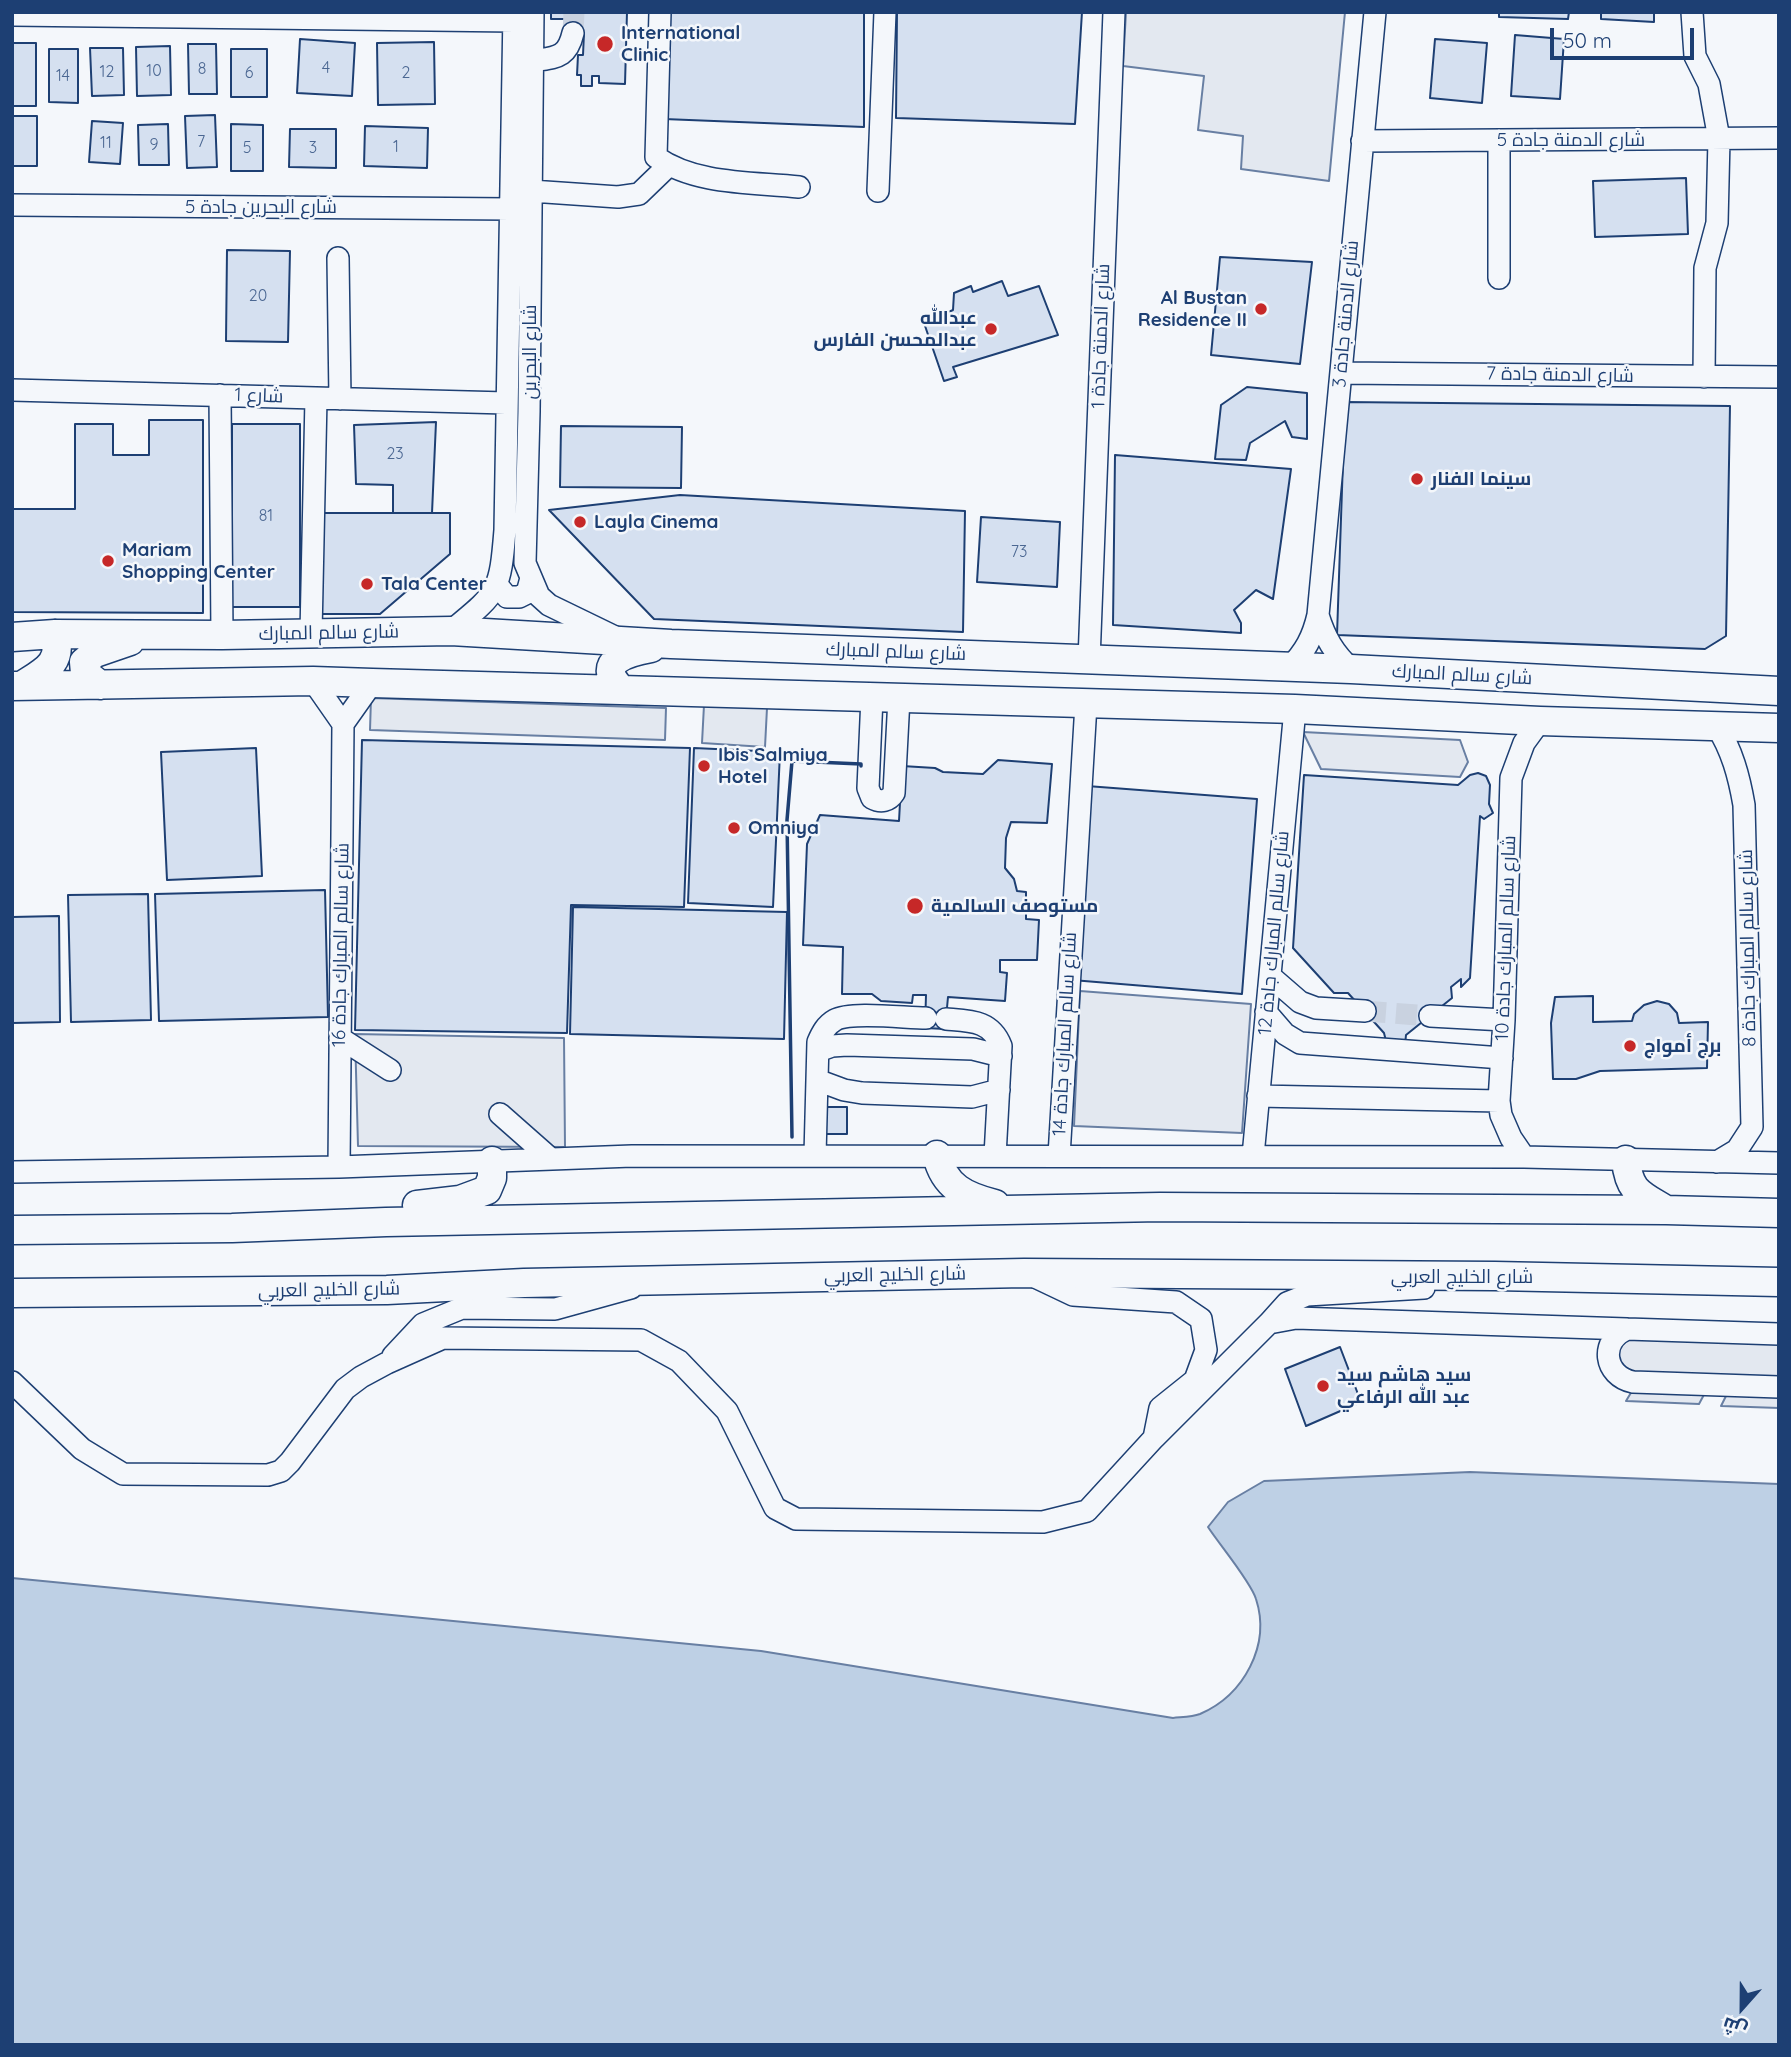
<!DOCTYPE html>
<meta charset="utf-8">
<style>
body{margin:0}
#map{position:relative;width:1791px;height:2057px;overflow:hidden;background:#f4f7fb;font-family:Quicksand,Cairo,sans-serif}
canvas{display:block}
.frame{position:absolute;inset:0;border:14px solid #1d3f73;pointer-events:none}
.north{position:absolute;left:1707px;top:1973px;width:70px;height:70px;-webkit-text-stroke:5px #f4f7fb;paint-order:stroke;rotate:201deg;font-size:19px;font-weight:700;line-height:28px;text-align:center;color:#1d3f73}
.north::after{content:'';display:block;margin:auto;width:24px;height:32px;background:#1d3f73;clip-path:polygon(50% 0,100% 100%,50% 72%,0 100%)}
.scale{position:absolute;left:1550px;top:28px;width:144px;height:32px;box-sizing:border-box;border:4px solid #1d3f73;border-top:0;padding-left:9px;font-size:21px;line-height:24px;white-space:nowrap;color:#1d3f73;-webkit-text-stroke:5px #f4f7fb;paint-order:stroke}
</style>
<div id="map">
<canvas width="1791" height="2057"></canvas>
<div class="frame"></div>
<div class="north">ش</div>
<div class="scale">50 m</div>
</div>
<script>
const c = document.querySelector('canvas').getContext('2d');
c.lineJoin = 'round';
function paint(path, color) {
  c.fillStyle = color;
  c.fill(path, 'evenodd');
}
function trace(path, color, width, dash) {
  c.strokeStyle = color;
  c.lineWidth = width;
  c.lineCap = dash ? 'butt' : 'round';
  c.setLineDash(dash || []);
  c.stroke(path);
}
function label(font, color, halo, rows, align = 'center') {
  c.font = font + ' Quicksand,Cairo,sans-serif';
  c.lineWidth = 5;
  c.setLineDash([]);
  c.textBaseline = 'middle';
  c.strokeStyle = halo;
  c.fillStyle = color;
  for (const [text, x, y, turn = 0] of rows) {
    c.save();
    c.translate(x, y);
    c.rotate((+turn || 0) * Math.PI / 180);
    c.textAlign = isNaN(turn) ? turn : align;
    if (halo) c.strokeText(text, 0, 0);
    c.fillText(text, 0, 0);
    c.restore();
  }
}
const parking = new Path2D(`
 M1126,12H1345L1329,181L1241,169L1243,136L1198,130L1204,76L1123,66Z
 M371,698L666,708L665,740L370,730Z
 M704,705L767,708L765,747L702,743Z
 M1303,732L1460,740L1468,762L1460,777L1321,769Z
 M1080,991L1251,1004L1242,1133L1074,1126Z
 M355,1034L564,1038L565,1147L358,1146Z
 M1779,1334V1387L1626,1380L1610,1343L1615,1337Z
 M1635,1386L1707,1389L1699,1404L1626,1401Z
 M1729,1390L1779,1391V1408L1721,1406Z`);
const water = new Path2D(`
 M1470,1472L1779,1484V2045H12V1578L761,1651L1173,1718C1182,1717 1192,1717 1200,1714C1244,1695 1271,1645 1256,1599C1251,1582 1219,1544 1208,1527L1228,1502L1264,1481Z`);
const building = new Path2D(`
 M551,12H627L625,84L599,83V76H592V86H581V75H577L578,55H583L584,33H565V19H551Z
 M667,12H864V127L664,119Z
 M897,12H1082L1075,124L896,118Z
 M1499,12H1569L1568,19L1499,17Z
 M1601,12H1654V22L1601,19Z
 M1515,35L1564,39L1560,99L1511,96Z
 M300,39L355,43L352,96L297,93Z
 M1435,39L1487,43L1482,103L1430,98Z
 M434,42L435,104L378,105L377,43Z
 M12,43H36V106H12Z
 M188,44H216L217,94H189Z
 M170,46L171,95L137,96L136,47Z
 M90,48H123L124,95L92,96Z
 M49,49H78V103L49,102Z
 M231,49H267V97H231Z
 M215,115L217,167L187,168L185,116Z
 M12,116H37V166H12Z
 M92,121L123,123L120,164L89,162Z
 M168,124L169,165H139L138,125Z
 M231,124L263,125V171H231Z
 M365,126L428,128L427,168L364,166Z
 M290,129H336V168L289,167Z
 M1686,178L1688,234L1595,237L1593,181Z
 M227,250L290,251L288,342L226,341Z
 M1220,257L1312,262L1300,364L1211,355Z
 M1002,281L1008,296L1039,286L1058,335L953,367L957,377L944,381L924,323L953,310L954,293L971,286L973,292Z
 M1247,387L1307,393V439L1292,437L1285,421L1250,443L1246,460L1215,459L1221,405Z
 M1345,402L1730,406L1726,636L1705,649L1337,635Z
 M149,420H203V613L12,612V509H75V424H113V455H149Z
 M436,422L432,513H393V485L356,484L354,425Z
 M232,424H300V607H232Z
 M561,426L682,427L681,488L560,487Z
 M1115,455L1291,469L1273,599L1256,590L1234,610L1241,623V633L1113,625Z
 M680,495L965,511L963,632L654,619L549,510Z
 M319,513H450V554L380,614H319Z
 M981,517L1060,522L1057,587L977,582Z
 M362,740L690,748L684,907L571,905L567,1033L355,1030Z
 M256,748L262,876L167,880L161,752Z
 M694,748L780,752L773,907L688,903Z
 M998,760L1052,764L1047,823L1011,822L1006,838L1005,868L1014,879L1017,891L1026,892V919L1039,920L1037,960H1000V972L1007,973L1005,1001L948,997L945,1029L925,1028L926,995H913L912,1003L881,1001L872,994H842L843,947L803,945L807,844L820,815L899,821L902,766L935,768L943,772L983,774Z
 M1478,773L1486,776L1490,785L1489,804L1493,813L1484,819L1480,816L1470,978L1461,987V979L1451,987L1452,998L1406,1035L1405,1045H1387L1384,1033L1348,993H1334L1293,948L1304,775L1458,785L1470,775Z
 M1087,786L1257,799L1242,994L1072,980Z
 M325,890L328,1017L159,1021L155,894Z
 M148,894L151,1020L71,1022L68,895Z
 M573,907L787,912L784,1039L570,1034Z
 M59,916L60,1022L12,1023V917Z
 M1593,996V1022L1632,1021L1634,1014L1644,1005L1657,1001L1669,1004L1677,1013L1679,1023L1708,1022L1707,1068L1600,1071L1576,1079H1553L1551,1023L1555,997Z
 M823,1107H847V1134H822Z
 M1340,1347L1361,1402L1306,1426L1285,1369Z`);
const minorTunnel = new Path2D(`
 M573,33L574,12
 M1365,1011L1430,1016`);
const minor = new Path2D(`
 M533,12L529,412L525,563L539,596L549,605L617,638
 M660,12L656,157C696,185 752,182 799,187
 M1692,12L1695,56L1709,84L1719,139L1717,223L1705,268L1704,377
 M12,15L514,21
 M533,61C555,57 567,59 573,33
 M1362,141L1779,138
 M531,191L618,197L639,194L668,166
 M878,191L885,12
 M12,205L510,209
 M338,258L340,399
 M1499,278V140
 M1341,373L1779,377
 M12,390L506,403
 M220,395L222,635
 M498,586L507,597H519L527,593L531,578
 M1318,615C1325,638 1334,653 1351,669
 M451,631C498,592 500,593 505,530L514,12
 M311,633L316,398
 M1089,660L1114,12
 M1289,668C1305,652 1313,637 1318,615L1375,12
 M313,681L343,724
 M872,697L868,788L872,798C881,803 889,801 894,793L899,698
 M1716,725C1732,750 1739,776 1744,805L1752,1127L1737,1150L1717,1162
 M1270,976L1300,1002L1316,1008L1365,1011
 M1266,1012L1285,1034L1300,1043L1502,1058
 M1430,1016L1504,1020
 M946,1019C970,1021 991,1020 1001,1046L995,1156
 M340,1038L390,1070
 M818,1051L832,1046L847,1045L973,1049L1001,1056
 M817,1080L844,1090L862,1093L972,1097L999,1090
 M1258,1096L1499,1101
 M500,1114L551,1159
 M815,1155L818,1042C822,1033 826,1025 835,1020C851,1011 905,1018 926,1018
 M1059,1156L1086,704
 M1253,1156L1295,709
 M1524,1157L1511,1138L1501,1115L1499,1101L1504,1020L1511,778L1524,743L1540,721
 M339,1167L343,724L372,683
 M12,1172L339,1167L632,1156L1524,1157L1779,1163
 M1033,1276L1073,1295L1176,1302L1201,1319L1206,1350L1195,1380L1160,1408L1154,1438
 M1269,1323L1287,1303L1307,1295L1424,1288
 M1779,1334L1627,1329C1599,1341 1604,1376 1633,1382L1779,1387
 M393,1356L423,1324L462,1308L555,1309L631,1288
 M12,1382L82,1449L123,1474L268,1475L281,1471L290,1462L345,1389L361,1377L387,1363L443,1338L641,1340L679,1361L727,1411L775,1508L796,1519L1043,1522L1087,1511L1154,1438L1269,1323L1296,1318L1627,1329`);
const major = new Path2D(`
 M12,637L55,634L222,635L451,631L671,644L1351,669L1779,691
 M23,685C45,671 63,663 55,634
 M100,685L85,673L84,662L95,653L130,641
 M12,686L313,681L372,683L1295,709L1540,721L1779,728
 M621,689C593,661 629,652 651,648
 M937,1155C944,1187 966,1197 995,1204
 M1626,1160C1629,1192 1640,1194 1666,1210
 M417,1205L460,1200L487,1190L492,1178V1161
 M12,1230L232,1228L386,1222L1160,1207L1666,1210L1779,1213
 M12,1293L387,1290L524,1283L1024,1273L1495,1276L1779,1282`);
const wall = new Path2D(`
 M792,1137L787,820L792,761L861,764V766`);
const markers = [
 [605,44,9,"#c62828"],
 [1261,309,7,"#c62828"],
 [991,329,7,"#c62828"],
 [1417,479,7,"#c62828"],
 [580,522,7,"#c62828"],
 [108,561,7,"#c62828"],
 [367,584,7,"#c62828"],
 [704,766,7,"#c62828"],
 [734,828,7,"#c62828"],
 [915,906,9,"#c62828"],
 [1630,1046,7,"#c62828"],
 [1323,1386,7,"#c62828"]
];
const numberNames = [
 ["4",326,68],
 ["8",202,69],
 ["10",154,71],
 ["12",107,72],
 ["6",249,73],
 ["2",406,73],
 ["14",63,76],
 ["7",201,142],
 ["11",106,143],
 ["9",154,145],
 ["1",396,147],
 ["5",247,148],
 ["3",313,148],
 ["20",258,296],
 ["23",395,454],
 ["81",266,516],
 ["73",1019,552]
];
const poiNames = [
 ["International",621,33],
 ["Clinic",621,55],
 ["Al Bustan",1247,298,"right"],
 ["Residence II",1247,320,"right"],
 ["عبدالله",977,318,"right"],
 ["عبدالمحسن الفارس",977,340,"right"],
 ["سينما الفنار",1431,479],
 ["Layla Cinema",594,522],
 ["Mariam",122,550],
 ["Shopping Center",122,572],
 ["Tala Center",381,584],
 ["Ibis Salmiya",718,755],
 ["Hotel",718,777],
 ["Omniya",748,828],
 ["مستوصف السالمية",931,906],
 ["برج أمواج",1644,1046],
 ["سيد هاشم سيد",1337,1375],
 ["عبد الله الرفاعي",1337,1397]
];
const streetNames = [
 ["شارع الدمنة جادة 5",1571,140],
 ["شارع البحرين جادة 5",261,207],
 ["شارع الدمنة جادة 3",1346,314,-85],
 ["شارع الدمنة جادة 1",1101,336,-88],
 ["شارع البحرين",530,352,-90],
 ["شارع الدمنة جادة 7",1560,375,1],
 ["شارع 1",259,396,2],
 ["شارع سالم المبارك",329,633,-1],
 ["شارع سالم المبارك",896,652,2],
 ["شارع سالم المبارك",1462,675,3],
 ["شارع سالم المبارك جادة 12",1274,933,-85],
 ["شارع سالم المبارك جادة 10",1506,938,-88],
 ["شارع سالم المبارك جادة 16",341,945,-89],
 ["شارع سالم المبارك جادة 8",1748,948,-91],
 ["شارع سالم المبارك جادة 14",1065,1034,-87],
 ["شارع الخليج العربي",895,1275,-1],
 ["شارع الخليج العربي",1462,1277],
 ["شارع الخليج العربي",329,1290,-1]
];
paint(parking, '#e3e8f0');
trace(parking, '#687fa3', 2);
paint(water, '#bed0e5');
trace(water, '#687fa3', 2);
paint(building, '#d5e0f0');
trace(building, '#1d3f73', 2);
trace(minorTunnel, '#c9d2e0', 21, [21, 10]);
trace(minor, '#1d3f73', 24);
trace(major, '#1d3f73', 31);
trace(minor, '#f4f7fb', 21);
trace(major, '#f4f7fb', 28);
trace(wall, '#1d3f73', 3.5);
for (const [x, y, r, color] of markers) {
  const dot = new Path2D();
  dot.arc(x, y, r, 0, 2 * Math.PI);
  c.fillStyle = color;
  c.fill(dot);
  trace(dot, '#f4f7fb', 2.5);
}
label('16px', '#4b6792', null, numberNames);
label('bold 19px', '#1d3f73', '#f4f7fb', poiNames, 'left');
label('19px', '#1d3f73', '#f4f7fb', streetNames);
</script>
